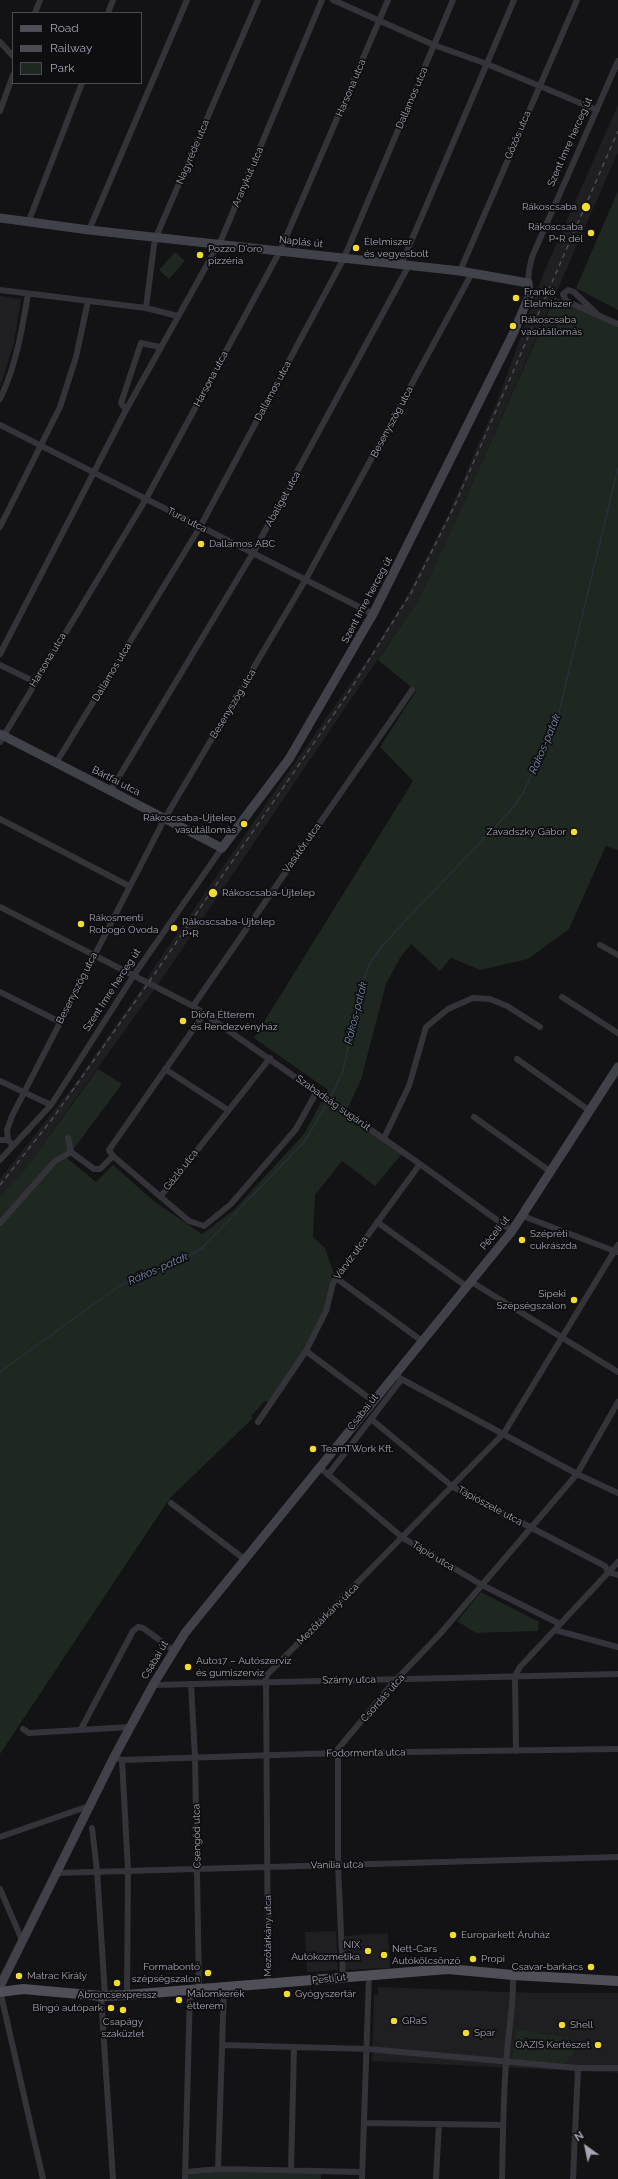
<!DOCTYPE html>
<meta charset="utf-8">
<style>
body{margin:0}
#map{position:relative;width:618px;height:2179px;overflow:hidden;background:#131214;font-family:Raleway,sans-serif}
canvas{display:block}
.legend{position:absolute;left:12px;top:12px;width:130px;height:72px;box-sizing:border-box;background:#0e0d0f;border:1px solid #4a4a51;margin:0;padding:5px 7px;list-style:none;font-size:12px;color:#a4a5b5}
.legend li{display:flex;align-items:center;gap:8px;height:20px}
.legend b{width:20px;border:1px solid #4a4a51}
.north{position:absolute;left:566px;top:2127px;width:40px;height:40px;-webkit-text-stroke:3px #0e0d0f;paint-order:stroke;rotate:327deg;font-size:11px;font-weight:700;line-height:16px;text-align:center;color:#a4a5b5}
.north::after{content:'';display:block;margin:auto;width:14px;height:18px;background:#a4a5b5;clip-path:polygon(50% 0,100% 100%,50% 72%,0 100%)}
</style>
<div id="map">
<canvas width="618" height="2179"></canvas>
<ul class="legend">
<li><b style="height:5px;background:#504f58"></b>Road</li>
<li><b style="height:5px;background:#4c4d54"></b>Railway</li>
<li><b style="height:11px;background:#1f2721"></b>Park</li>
</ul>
<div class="north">N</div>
</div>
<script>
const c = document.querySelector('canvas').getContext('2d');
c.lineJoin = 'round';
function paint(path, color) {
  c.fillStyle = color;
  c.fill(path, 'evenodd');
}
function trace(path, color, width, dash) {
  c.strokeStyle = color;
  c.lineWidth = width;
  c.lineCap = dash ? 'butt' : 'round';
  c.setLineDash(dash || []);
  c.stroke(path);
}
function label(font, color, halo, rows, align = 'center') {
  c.font = font + ' Raleway,sans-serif';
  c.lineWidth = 3.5;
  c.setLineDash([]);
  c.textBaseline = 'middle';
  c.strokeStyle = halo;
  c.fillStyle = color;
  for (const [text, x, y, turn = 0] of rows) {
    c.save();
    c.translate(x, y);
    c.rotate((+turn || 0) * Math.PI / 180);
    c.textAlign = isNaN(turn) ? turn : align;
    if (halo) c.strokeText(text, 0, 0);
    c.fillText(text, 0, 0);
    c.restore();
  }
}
const built = new Path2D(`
 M618,105V152L461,509L420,597L166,973L25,1169L0,1197V1179L72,1088L142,988L155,966L270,798L370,656L409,592L448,515L500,394L544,272Z
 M0,296L21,299L13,347L0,387Z
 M336,1931L338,1970L307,1972L305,1932Z
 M388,1933L390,1968L346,1970L344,1936Z
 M378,1987L535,1993H618V2073L372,2061L374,1995H378Z`);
const green = new Path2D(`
 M618,191V310L576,288Z
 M175,252L185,261L169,279L159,270Z
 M555,297L618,326V850L606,846L569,929L528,959L480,970L451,958L440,971L411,944L400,958L386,984L361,1080L345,1114L402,1154L375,1186L342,1161L315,1195L313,1237L325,1248L334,1274L324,1310L305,1349L269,1402L265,1401L251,1416L253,1418L170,1498L0,1754V1197L25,1169L98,1069L122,1084L67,1158L96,1182L113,1165L155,1202L202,1234L234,1210L304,1134L328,1090L254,1038L413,781L380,747L416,691L378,660L420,597L461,509Z
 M481,1592L539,1622L538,1631L476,1633L457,1621Z
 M516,2029L570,2038L576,2051L569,2057L567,2063L517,2061L512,2057Z
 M222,2172L321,2174V2179H188V2175Z`);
const stream = new Path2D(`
 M330,1099L343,1071L359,993L369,965L382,946L408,918L512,809L522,795L557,720L618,468
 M0,1372L119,1286L141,1275L178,1262L202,1248L305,1141L328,1102`);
const street = new Path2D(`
 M333,0L434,45L487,64L597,110
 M35,13L40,0
 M108,13L113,0
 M0,42L13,56
 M0,111L13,75
 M28,223L82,83
 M89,230L187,0
 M401,265L514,0
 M460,271L577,0
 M528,283L529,270L532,257L618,61
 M0,290L146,308L178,316
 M146,308L154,245L156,237L258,0
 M599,316L574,292L568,290L563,294L566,301L618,324
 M0,399C16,366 22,330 28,294
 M126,410L121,403L141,343L160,347
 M0,425L373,614
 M0,527L60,407L76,357L88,301
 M0,654L126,410L222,238L322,0
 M0,665L35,682
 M0,742L146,499L280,251L388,0
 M56,763L200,527L344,258L453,0
 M111,790L253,553L409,265
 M0,819L129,886
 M0,907L193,1006L420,1164L512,1231
 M600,945L618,955
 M0,992L60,1022
 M562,997L618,1033
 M193,1006L412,690
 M204,1014L109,1150L113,1156L189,1221L204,1226L231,1204L296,1129L317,1091
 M517,1059L590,1111
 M165,1069L228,1110
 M0,1081L51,1105
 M474,1117L551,1172
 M68,1138L71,1152
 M384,1138L409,1086L426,1027L448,1009L473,998L490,999L507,1006L540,1027
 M0,1140H8L11,1143
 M8,1140L7,1130L12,1116L165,818L306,579L472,273
 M0,1160L51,1105L134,975L222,848
 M161,1196L270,1058
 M523,1216L617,1252
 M377,1222L466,1286
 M0,1223L55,1161L71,1152L94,1169H100L113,1156
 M336,1278L422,1341
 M470,1281L618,1372
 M306,1351L373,1401
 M394,1375L577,1474L618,1493
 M371,1419L453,1487L605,1566L608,1572L618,1575
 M258,1422L306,1351L326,1311L333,1283L420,1164
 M319,1467L403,1538L482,1585L560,1624
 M328,1475L401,1380
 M171,1503L244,1559
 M555,1630L618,1647
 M191,1684L195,1757L199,1989
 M153,1685L618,1674
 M23,1729L29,1733L130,1727
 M81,1729L133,1631L138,1627L143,1628L173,1650
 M516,1751L515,1676L520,1667L618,1562
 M114,1757L122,1760L337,1753L618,1749
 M122,1760L128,1870L127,1995
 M92,1828L97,1871L105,1996
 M0,1837L89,1806
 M56,1873L618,1857
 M0,1889L22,1940
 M343,1978L338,1865V1749L392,1684L440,1634L577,1474L618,1402
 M268,1984L266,1676L504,1433L618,1245
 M1,1995L43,2179
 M101,1996L113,2179
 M223,2045L368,2049L578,2068H618
 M365,2123L503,2125
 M218,2169L224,1987
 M291,2170L294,2048
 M185,2172L221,2169L362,2172
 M185,2179L190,1990
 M362,2179L369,1974
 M436,2179L439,2124
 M502,2179C503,2140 503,2102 506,2063C508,2034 514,2004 513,1975
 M573,2179L578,2068`);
const secondary = new Path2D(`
 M0,218L89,230L460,271L528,283L529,296L514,332L373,614L289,759L222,848L0,734
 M0,1986L114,1757L153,1685L185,1633L512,1231L618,1067`);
const primary = new Path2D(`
 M0,1992L23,1989L101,1996L127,1995L448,1969L513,1975L618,1981`);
const rail = new Path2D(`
 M0,1185L53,1118L149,982L347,695L411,593L454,507L618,131`);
const markers = [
 [586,207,5,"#f2dd2c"],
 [591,233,4,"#f2dd2c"],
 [356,248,4,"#f2dd2c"],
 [200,255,4,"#f2dd2c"],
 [516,298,4,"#f2dd2c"],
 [513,326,4,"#f2dd2c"],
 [201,544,4,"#f2dd2c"],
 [244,824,4,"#f2dd2c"],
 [574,832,4,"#f2dd2c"],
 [213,893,5,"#f2dd2c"],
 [81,924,4,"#f2dd2c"],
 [174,928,4,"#f2dd2c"],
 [183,1021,4,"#f2dd2c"],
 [522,1240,4,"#f2dd2c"],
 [574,1300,4,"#f2dd2c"],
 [313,1449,4,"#f2dd2c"],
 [188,1667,4,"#f2dd2c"],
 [453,1935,4,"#f2dd2c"],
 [368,1951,4,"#f2dd2c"],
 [384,1955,4,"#f2dd2c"],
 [473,1959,4,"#f2dd2c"],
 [591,1967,4,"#f2dd2c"],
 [208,1973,4,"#f2dd2c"],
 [19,1976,4,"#f2dd2c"],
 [117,1983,4,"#f2dd2c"],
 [287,1994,4,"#f2dd2c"],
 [179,2000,4,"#f2dd2c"],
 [111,2008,4,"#f2dd2c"],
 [123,2010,4,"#f2dd2c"],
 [394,2021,4,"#f2dd2c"],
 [562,2025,4,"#f2dd2c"],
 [466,2033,4,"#f2dd2c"],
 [598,2045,4,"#f2dd2c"]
];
const streetNames = [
 ["Harsona utca",351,88,-67],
 ["Dallamos utca",412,98,-67],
 ["Gőzös utca",518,135,-67],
 ["Szent Imre herceg út",570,142,-66],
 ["Nagyréde utca",193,152,-67],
 ["Aranykút utca",248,177,-67],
 ["Naplás út",301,242,6],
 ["Harsona utca",211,379,-62],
 ["Dallamos utca",273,391,-62],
 ["Besenyszög utca",392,422,-62],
 ["Abaliget utca",283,499,-61],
 ["Tura utca",187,520,27],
 ["Szent Imre herceg út",367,600,-62],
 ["Harsona utca",48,660,-59],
 ["Dallamos utca",112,672,-59],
 ["Besenyszög utca",233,704,-59],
 ["Bártfai utca",116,781,27],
 ["Vasútőr utca",302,848,-55],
 ["Besenyszög utca",77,988,-63],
 ["Szent Imre herceg út",112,990,-57],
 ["Szabadság sugárút",333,1103,35],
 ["Gázló utca",181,1170,-52],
 ["Péceli út",495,1233,-51],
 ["Várvíz utca",351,1258,-54],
 ["Csabai út",363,1412,-52],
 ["Tápiószele utca",490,1506,28],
 ["Tápió utca",433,1556,31],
 ["Mezőtárkány utca",328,1614,-45],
 ["Csabai út",155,1660,-59],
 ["Szárny utca",349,1680,-1],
 ["Csordás utca",383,1698,-48],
 ["Fodormenta utca",366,1753,-1],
 ["Csengőd utca",197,1836,-91],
 ["Vanília utca",337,1865,-1],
 ["Mezőtárkány utca",268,1936,-90],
 ["Pesti út",329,1979,-6]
];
const poiNames = [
 ["Rákoscsaba",577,207,"right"],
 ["Rákoscsaba",583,227,"right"],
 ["P+R dél",583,239,"right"],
 ["Élelmiszer",364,242],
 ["és vegyesbolt",364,254],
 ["Pozzo D'oro",208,249],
 ["pizzéria",208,261],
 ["Frankó",524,292],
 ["Élelmiszer",524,304],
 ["Rákoscsaba",521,320],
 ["vasútállomás",521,332],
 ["Dallamos ABC",209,544],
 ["Rákoscsaba-Újtelep",236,818,"right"],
 ["vasútállomás",236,830,"right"],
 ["Zavadszky Gábor",566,832,"right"],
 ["Rákoscsaba-Újtelep",222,893],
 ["Rákosmenti",89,918],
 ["Robogó Óvoda",89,930],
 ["Rákoscsaba-Újtelep",182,922],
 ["P+R",182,934],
 ["Diófa Étterem",191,1015],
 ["és Rendezvényház",191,1027],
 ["Szépréti",530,1234],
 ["cukrászda",530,1246],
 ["Sipeki",566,1294,"right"],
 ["Szépségszalon",566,1306,"right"],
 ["TeamTWork Kft.",321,1449],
 ["Auto17 – Autószerviz",196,1661],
 ["és gumiszerviz",196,1673],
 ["Europarkett Áruház",461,1935],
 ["NIX",360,1945,"right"],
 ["Autókozmetika",360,1957,"right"],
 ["Nett-Cars",392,1949],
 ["Autókölcsönző",392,1961],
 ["Propi",481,1959],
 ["Formabontó",200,1967,"right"],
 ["szépségszalon",200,1979,"right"],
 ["Csavar-barkács",583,1967,"right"],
 ["Matrac Király",27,1976],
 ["Malomkerék",187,1994],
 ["étterem",187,2006],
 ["Gyógyszertár",295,1994],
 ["Abroncsexpressz",117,1995,"center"],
 ["Bingó autópark",103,2008,"right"],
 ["GRaS",402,2021],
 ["Csapágy",123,2022,"center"],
 ["szaküzlet",123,2034,"center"],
 ["Shell",570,2025],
 ["Spar",474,2033],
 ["OÁZIS Kertészet",590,2045,"right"]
];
const waterNames = [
 ["Rákos-patak",545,744,-67],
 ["Rákos-patak",356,1013,-76],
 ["Rákos-patak",158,1269,-24]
];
paint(built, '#1f1e21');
paint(green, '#1f2721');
trace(stream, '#292e38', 1.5);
trace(street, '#343339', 6);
trace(secondary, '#414249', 9);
trace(primary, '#504f58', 10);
trace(rail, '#4c4d54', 1.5, [5, 4]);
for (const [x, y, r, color] of markers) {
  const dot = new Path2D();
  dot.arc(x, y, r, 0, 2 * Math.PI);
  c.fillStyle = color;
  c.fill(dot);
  trace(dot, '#0e0d0f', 1.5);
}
label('10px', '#a4a5b5', '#0e0d0f', streetNames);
label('10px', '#a4a5b5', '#0e0d0f', poiNames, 'left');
label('italic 11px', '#7a8bb0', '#0e0d0f', waterNames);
</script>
